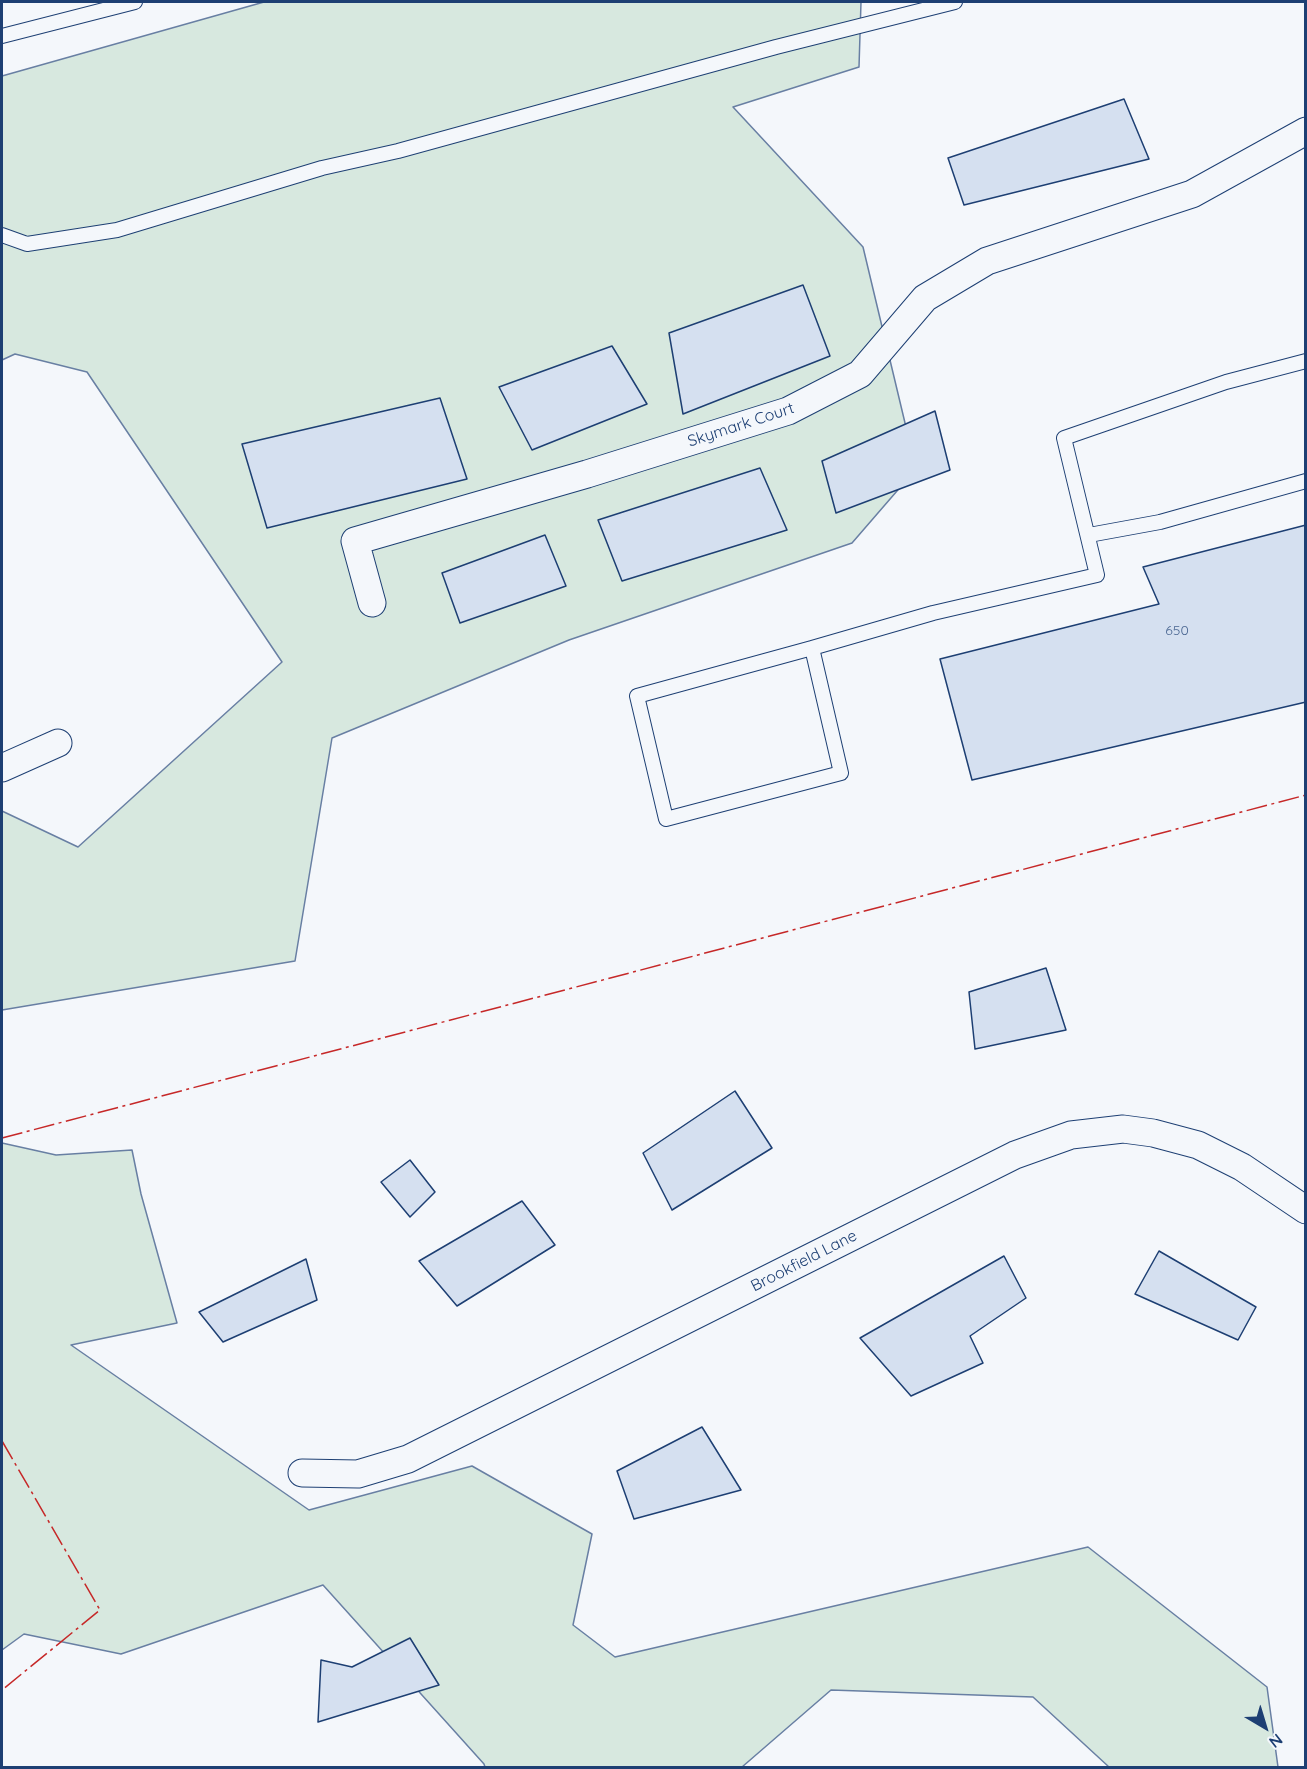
<!DOCTYPE html>
<style>
body{margin:0}
#map{position:relative;width:1307px;height:1769px;overflow:hidden;background:#f4f7fb;font-family:Quicksand,sans-serif}
canvas{display:block}
.frame{position:absolute;inset:0;border:3px solid #1d3f73;pointer-events:none}
.north{position:absolute;left:1235px;top:1697px;width:60px;height:60px;-webkit-text-stroke:4px #f4f7fb;paint-order:stroke;rotate:142deg;font-size:16px;font-weight:700;line-height:24px;text-align:center;color:#1d3f73}
.north::after{content:'';display:block;margin:auto;width:21px;height:27px;background:#1d3f73;clip-path:polygon(50% 0,100% 100%,50% 72%,0 100%)}
</style>
<div id="map">
<canvas width="1307" height="1769"></canvas>
<div class="frame"></div>
<div class="north">N</div>
</div>
<script>
const c = document.querySelector('canvas').getContext('2d');
c.lineJoin = 'round';
function paint(path, color) {
  c.fillStyle = color;
  c.fill(path, 'evenodd');
}
function trace(path, color, width, dash) {
  c.strokeStyle = color;
  c.lineWidth = width;
  c.lineCap = dash ? 'butt' : 'round';
  c.setLineDash(dash || []);
  c.stroke(path);
}
function label(font, color, halo, rows, align = 'center') {
  c.font = font + ' Quicksand,sans-serif';
  c.lineWidth = 4.5;
  c.setLineDash([]);
  c.textBaseline = 'middle';
  c.strokeStyle = halo;
  c.fillStyle = color;
  for (const [text, x, y, turn = 0] of rows) {
    c.save();
    c.translate(x, y);
    c.rotate((+turn || 0) * Math.PI / 180);
    c.textAlign = isNaN(turn) ? turn : align;
    if (halo) c.strokeText(text, 0, 0);
    c.fillText(text, 0, 0);
    c.restore();
  }
}
const green = new Path2D(`
 M264,2H861L859,67L733,107L863,247L916,469L852,543L569,640L332,738L295,961L2,1010V811L78,847L282,662L87,372L15,354L2,360V76Z
 M2,1143L56,1155L132,1150L141,1194L177,1323L71,1345L309,1510L472,1466L592,1534L573,1625L615,1657L1088,1547L1267,1687L1278,1767H1109L1033,1697L831,1690L742,1767H485L484,1764L323,1585L121,1654L24,1634L2,1650Z`);
const building = new Path2D(`
 M1124,99L1149,159L964,205L948,158Z
 M803,285L830,356L683,414L669,333Z
 M612,346L647,404L532,450L499,387Z
 M440,398L467,479L267,528L242,444Z
 M935,411L950,470L836,513L822,461Z
 M760,468L787,530L622,581L598,520Z
 M1306,525V702L972,780L940,659L1159,604L1143,567Z
 M545,535L566,586L460,623L442,573Z
 M1046,968L1066,1030L975,1049L969,992Z
 M735,1091L772,1148L672,1210L643,1153Z
 M410,1160L435,1192L410,1217L381,1182Z
 M522,1201L555,1245L457,1306L419,1261Z
 M1159,1251L1256,1307L1238,1340L1135,1294Z
 M1004,1256L1026,1298L970,1336L983,1363L911,1396L860,1338Z
 M306,1259L317,1300L223,1342L199,1312Z
 M702,1427L741,1490L634,1519L617,1471Z
 M410,1638L439,1685L318,1722L321,1660L352,1667Z`);
const service = new Path2D(`
 M2,36L135,2
 M2,235L27,244L117,230L322,168L398,151L776,47L955,2
 M1089,535L1160,522L1306,481
 M812,648L637,696L666,819L841,773L812,648L933,613L1097,575L1064,438L1226,382L1306,361`);
const minor = new Path2D(`
 M372,603L355,541L587,474L788,411L860,374L925,298L987,261L1192,194L1306,131
 M2,768L58,743
 M302,1473L358,1474L408,1459L1015,1155L1071,1135L1123,1129L1153,1133L1198,1145L1242,1167L1306,1210`);
const power = new Path2D(`
 M2,1138L1306,795
 M2,1441L100,1610L2,1690`);
const numberNames = [
 ["650",1177,631]
];
const streetNames = [
 ["Skymark Court",741,425,-18],
 ["Brookfield Lane",804,1261,-27]
];
paint(green, '#d7e8df');
trace(green, '#687fa3', 1.5);
paint(building, '#d5e0f0');
trace(building, '#1d3f73', 1.5);
trace(service, '#1d3f73', 16);
trace(minor, '#1d3f73', 29);
trace(service, '#f4f7fb', 14);
trace(minor, '#f4f7fb', 27);
trace(power, '#c62828', 1.5, [21, 4.5, 3, 4.5]);
label('14px', '#4b6792', null, numberNames);
label('16px', '#1d3f73', '#f4f7fb', streetNames);
</script>
